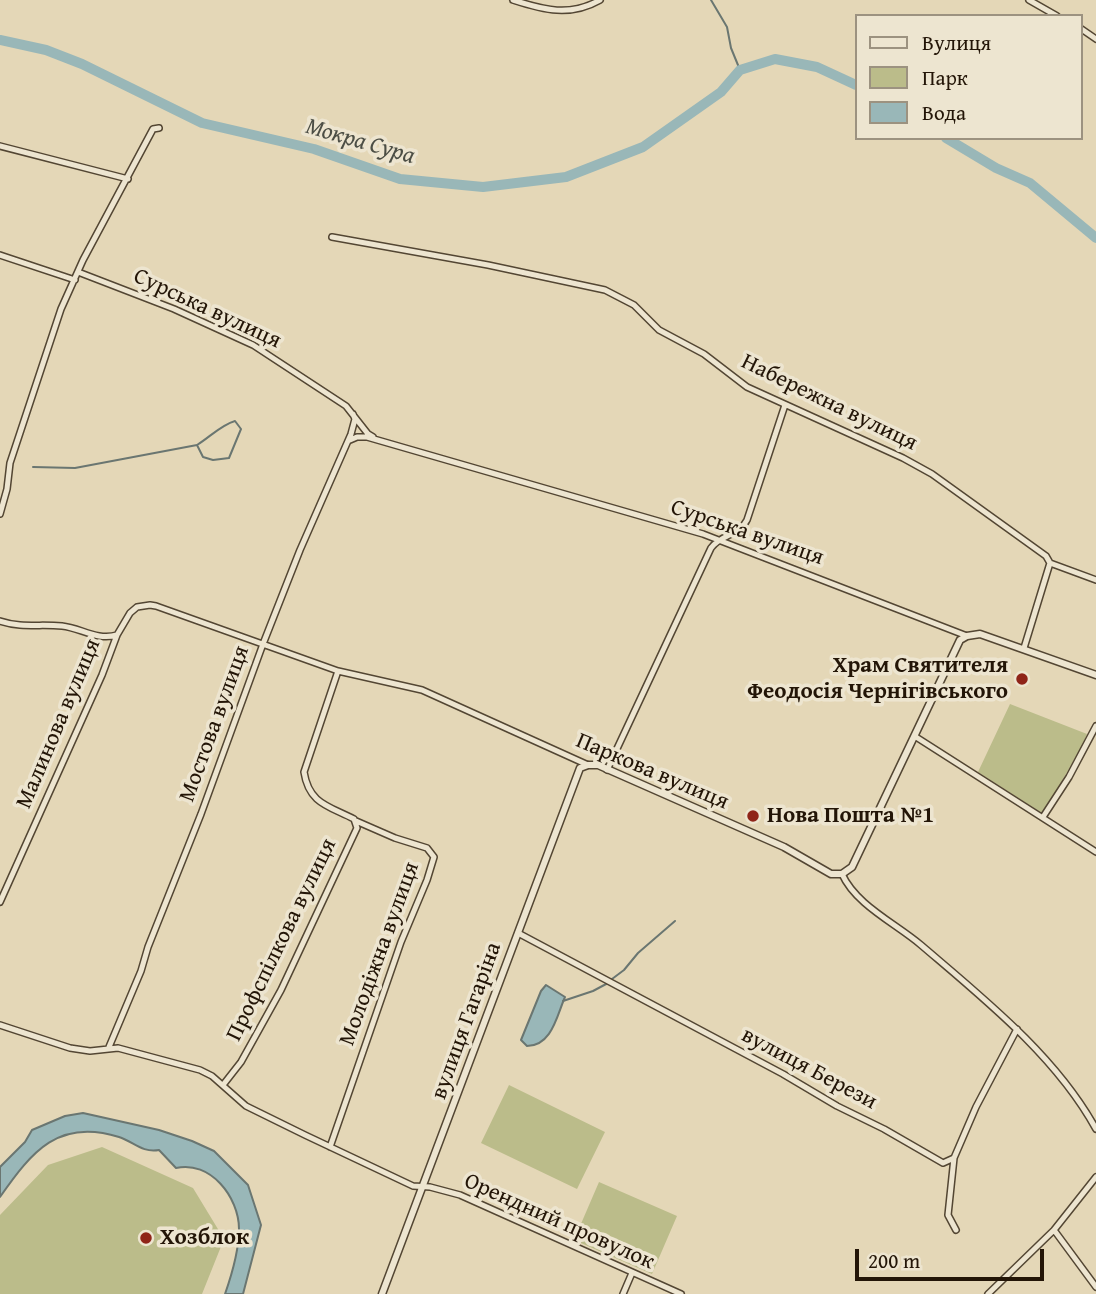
<!DOCTYPE html>
<meta charset="utf-8">
<style>
body{margin:0}
#map{position:relative;width:1096px;height:1294px;overflow:hidden;background:#e4d7b7;font-family:"Gentium Book Plus",serif}
canvas{display:block}
.legend{position:absolute;left:855px;top:14px;width:228px;height:126px;box-sizing:border-box;background:#ede5d0;border:2px solid #9c9280;margin:0;padding:9px 12px;list-style:none;font-size:21px;color:#231507}
.legend li{display:flex;align-items:center;gap:14px;height:35px}
.legend b{width:35px;border:2px solid #9c9280}
.scale{position:absolute;left:855px;top:1249px;width:189px;height:32px;box-sizing:border-box;border:4px solid #231507;border-top:0;padding-left:9px;font-size:21px;line-height:24px;white-space:nowrap;color:#231507;-webkit-text-stroke:5px #ede5d0;paint-order:stroke}
</style>
<div id="map">
<canvas width="1096" height="1294"></canvas>
<ul class="legend">
<li><b style="height:9px;background:#ede5d0"></b>Вулиця</li>
<li><b style="height:19px;background:#bbbc8a"></b>Парк</li>
<li><b style="height:19px;background:#99b7b8"></b>Вода</li>
</ul>
<div class="scale">200 m</div>
</div>
<script>
const c = document.querySelector('canvas').getContext('2d');
c.lineJoin = 'round';
function paint(path, color) {
  c.fillStyle = color;
  c.fill(path, 'evenodd');
}
function trace(path, color, width, dash) {
  c.strokeStyle = color;
  c.lineWidth = width;
  c.lineCap = dash ? 'butt' : 'round';
  c.setLineDash(dash || []);
  c.stroke(path);
}
function label(font, color, halo, rows, align = 'center') {
  c.font = font + ' "Gentium Book Plus",serif';
  c.lineWidth = 7;
  c.setLineDash([]);
  c.textBaseline = 'middle';
  c.strokeStyle = halo;
  c.fillStyle = color;
  for (const [text, x, y, turn = 0] of rows) {
    c.save();
    c.translate(x, y);
    c.rotate((+turn || 0) * Math.PI / 180);
    c.textAlign = isNaN(turn) ? turn : align;
    if (halo) c.strokeText(text, 0, 0);
    c.fillText(text, 0, 0);
    c.restore();
  }
}
const green = new Path2D(`
 M1010,704L1087,734L1082,746L1043,814L978,772Z
 M509,1085L605,1132L577,1189L481,1143Z
 M102,1147L193,1188L224,1239L202,1294H0V1215L48,1165Z
 M599,1182L677,1216L652,1274L574,1240Z`);
const water = new Path2D(`
 M546,985L565,997C557,1015 552,1046 527,1046L521,1040L541,991Z
 M83,1113L159,1130L192,1141L214,1151L248,1185L261,1225L243,1294H225C232,1274 239,1250 239,1229C239,1197 210,1160 176,1168L159,1150C142,1153 134,1142 119,1137C59,1118 32,1151 0,1197V1167L25,1142L32,1130L65,1116Z`);
const stream = new Path2D(`
 M711,0L727,27L731,48L740,70
 M33,467L75,468L197,445C210,437 221,425 235,421L241,429L229,458L213,460L203,457L197,445
 M612,979L624,970L638,953L675,921
 M563,1001L593,991L608,983`);
const river = new Path2D(`
 M0,40L46,50L82,64L202,123L314,149L400,179L483,187L566,177L643,147L721,92L740,70L775,59L817,67L856,85
 M946,138L996,168L1030,183L1096,238`);
const minor = new Path2D(`
 M513,0C544,10 570,17 600,0
 M1029,0L1057,16
 M1080,28L1096,39
 M0,146L128,179
 M332,237L488,265L605,290L634,305L659,330L704,354L747,387L903,458L932,474L1046,556L1050,563L1096,580
 M0,255L75,280
 M78,272L174,309L253,345L346,406L368,434L373,437
 M350,440L357,437H367L703,534L967,636
 M0,514L7,489L10,463L61,309L83,260L153,129L159,128
 M0,621C21,628 40,624 62,626C81,628 97,641 117,635
 M1024,648L1050,563
 M916,737L1096,852
 M607,770L711,548C721,534 739,536 747,520L785,405
 M1043,817L1069,777L1096,726
 M842,874C856,905 895,923 921,945C983,998 1056,1056 1096,1129
 M0,902L102,675L117,635L130,613L137,607L150,605L156,606L338,671L422,690L588,765
 M518,933L783,1074L837,1106L884,1129L943,1163L954,1158L976,1107L1017,1029
 M0,1025L70,1048L90,1051L118,1048L200,1070L212,1076L246,1106L305,1135L413,1186L430,1187L460,1195L681,1294
 M109,1047L141,971L148,947L201,814L263,644L300,550L351,434L355,419L353,414
 M223,1085L241,1062L281,990L357,828L354,819C329,806 309,804 304,772L338,671
 M330,1147L401,942L427,880L434,857L427,848L395,838L356,821
 M954,1158L948,1215L956,1230
 M1054,1230L1096,1287
 M623,1294L632,1273
 M988,1294L1054,1230L1096,1177`);
const tertiary = new Path2D(`
 M382,1294L580,768L588,765H598L784,847L831,874H842L852,867L960,640L967,636L980,634L1096,675`);
const markers = [
 [1022,679,7,"#8f2418"],
 [753,816,7,"#8f2418"],
 [146,1238,7,"#8f2418"]
];
const streetNames = [
 ["Сурська вулиця",207,309,25],
 ["Набережна вулиця",829,403,26],
 ["Сурська вулиця",747,533,19],
 ["Малинова вулиця",59,724,-67],
 ["Мостова вулиця",215,724,-70],
 ["Паркова вулиця",652,772,23],
 ["Профспілкова вулиця",282,940,-64],
 ["Молодіжна вулиця",380,954,-70],
 ["вулиця Гагаріна",467,1021,-70],
 ["вулиця Берези",809,1069,28],
 ["Орендний провулок",559,1222,24]
];
const poiNames = [
 ["Храм Святителя",1008,666,"right"],
 ["Феодосія Чернігівського",1008,692,"right"],
 ["Нова Пошта №1",767,816],
 ["Хозблок",160,1238]
];
const waterNames = [
 ["Мокра Сура",360,142,16]
];
paint(green, '#bbbc8a');
paint(water, '#99b7b8');
trace(water, '#6a7671', 2);
trace(stream, '#6a7671', 2);
trace(river, '#99b7b8', 10);
trace(minor, '#534633', 8);
trace(tertiary, '#534633', 9);
trace(minor, '#ede5d0', 5);
trace(tertiary, '#ede5d0', 6);
for (const [x, y, r, color] of markers) {
  const dot = new Path2D();
  dot.arc(x, y, r, 0, 2 * Math.PI);
  c.fillStyle = color;
  c.fill(dot);
  trace(dot, '#ede5d0', 2.5);
}
label('23px', '#231507', '#ede5d0', streetNames);
label('bold 23px', '#231507', '#ede5d0', poiNames, 'left');
label('italic 24px', '#4c4e45', '#ede5d0', waterNames);
</script>
